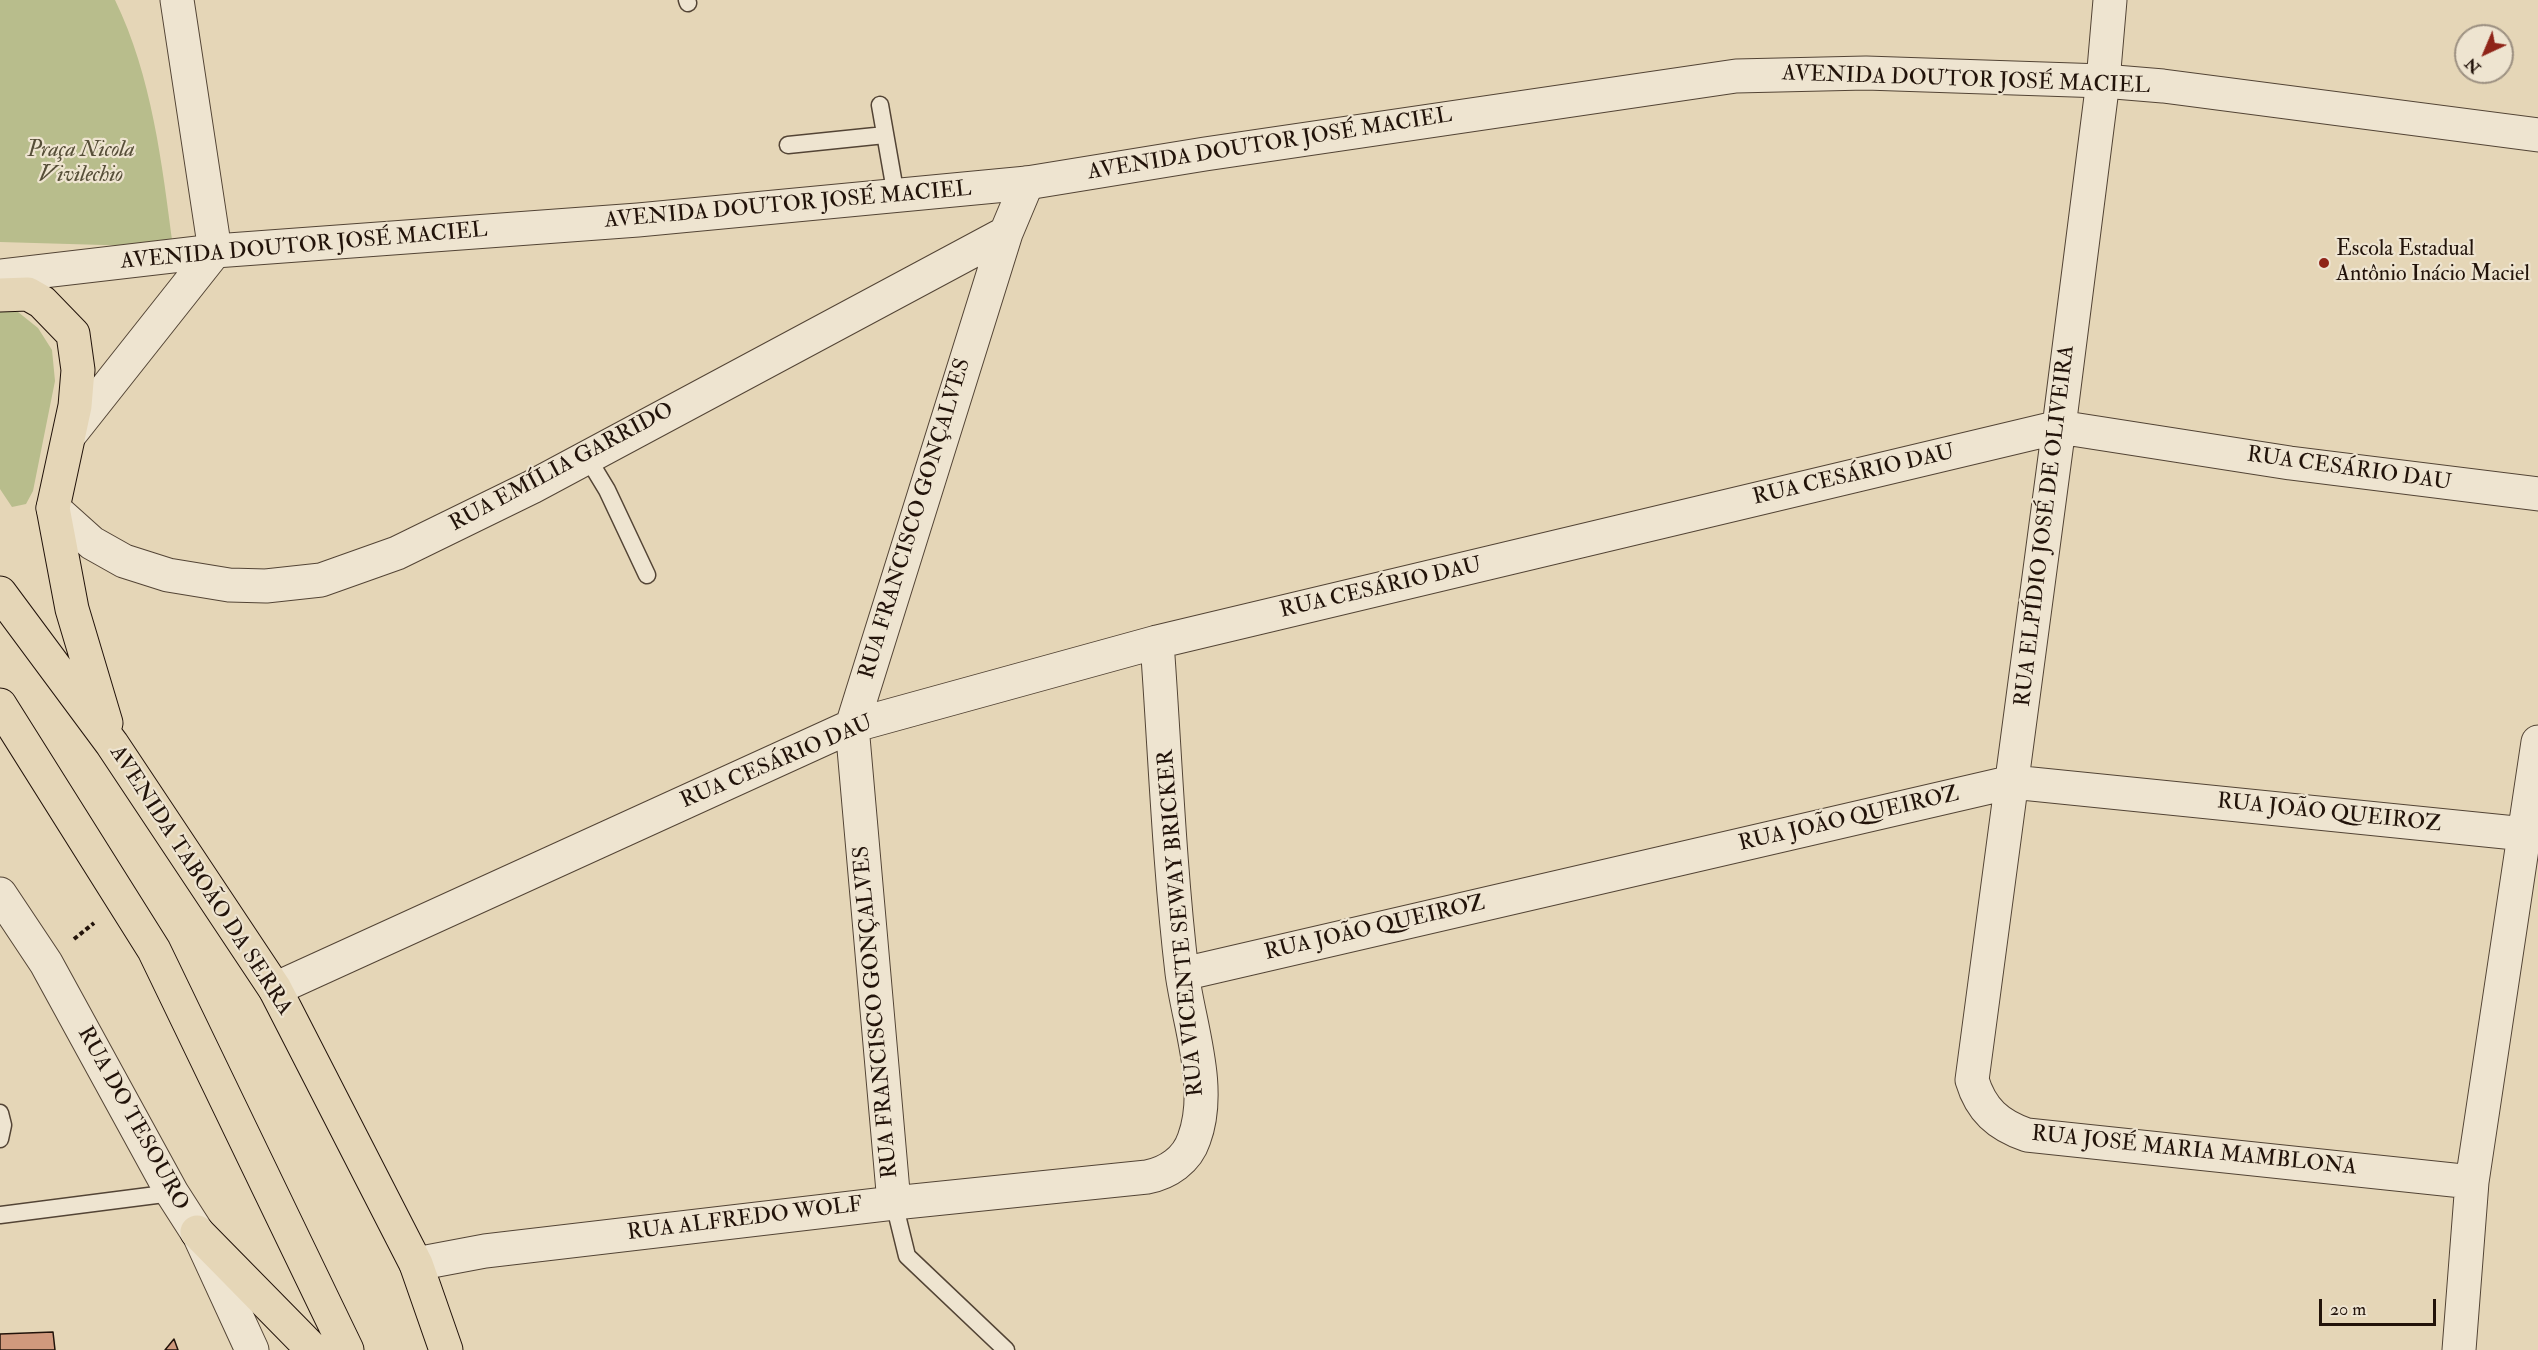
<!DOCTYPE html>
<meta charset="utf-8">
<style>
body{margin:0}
#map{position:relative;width:2538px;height:1350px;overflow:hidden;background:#e5d6b7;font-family:"IM FELL Double Pica",serif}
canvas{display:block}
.north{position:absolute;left:2454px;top:24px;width:60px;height:60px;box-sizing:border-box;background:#eee4d0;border:2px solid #9c9081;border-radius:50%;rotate:224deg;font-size:16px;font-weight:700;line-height:24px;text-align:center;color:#22130a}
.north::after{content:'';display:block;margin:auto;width:21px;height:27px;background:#8f2418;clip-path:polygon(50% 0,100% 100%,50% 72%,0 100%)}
.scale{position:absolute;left:2319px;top:1299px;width:117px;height:27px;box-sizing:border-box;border:3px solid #22130a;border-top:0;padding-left:8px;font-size:18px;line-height:21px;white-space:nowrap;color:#22130a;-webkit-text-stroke:4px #eee4d0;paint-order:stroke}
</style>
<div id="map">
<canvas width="2538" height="1350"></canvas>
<div class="north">N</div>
<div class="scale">20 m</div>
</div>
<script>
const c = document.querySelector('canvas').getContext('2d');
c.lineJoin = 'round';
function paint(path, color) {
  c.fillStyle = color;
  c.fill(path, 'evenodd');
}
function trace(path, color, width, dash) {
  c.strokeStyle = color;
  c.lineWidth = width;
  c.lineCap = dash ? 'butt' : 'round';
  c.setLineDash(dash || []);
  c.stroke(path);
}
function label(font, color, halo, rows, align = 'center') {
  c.font = font + ' "IM FELL Double Pica",serif';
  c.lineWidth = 4.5;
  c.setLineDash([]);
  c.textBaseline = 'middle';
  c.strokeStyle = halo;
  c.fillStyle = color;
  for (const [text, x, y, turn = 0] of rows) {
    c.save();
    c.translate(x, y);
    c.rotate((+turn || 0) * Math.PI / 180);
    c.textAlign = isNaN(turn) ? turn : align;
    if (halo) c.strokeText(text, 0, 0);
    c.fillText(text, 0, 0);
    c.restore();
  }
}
const green = new Path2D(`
 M0,0H115C152,76 162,164 173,247L0,242Z
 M0,312H18L38,328L52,350L55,381L33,491L26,504L12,507L0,489Z`);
const building = new Path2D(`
 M53,1332L55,1350H0V1334Z
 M174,1339L178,1350H165Z`);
const path = new Path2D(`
 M74,939L94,923`);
const service = new Path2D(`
 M687,0L688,3
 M880,105L896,196
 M788,145L885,135
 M587,457L607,490L647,575
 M0,1113L3,1125L0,1139
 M894,1203L907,1256L1006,1350
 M0,1215L172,1193`);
const minor = new Path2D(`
 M177,0L215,251
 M2110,0L2103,81L2059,427L1972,1080C1981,1110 1998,1125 2027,1135L2472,1182
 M53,508L92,543L124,561L168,575L229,585L266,586L321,580L397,553L532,487L1006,233L1027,183
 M1183,974L2012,782L2525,834
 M275,989L852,726L1157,642L2059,427L2290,463L2538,494
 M894,1203L852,726L1006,233
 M200,1237L252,1350
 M416,1264L485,1251L894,1203L1147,1177C1168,1173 1187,1160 1194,1139C1213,1088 1189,1025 1182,973C1169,863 1165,752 1157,642
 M2459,1350L2472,1182L2538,742`);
const tertiary = new Path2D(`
 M0,276L215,251L638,220L1027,183L1205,154L1736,76L1866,73L2103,81L2163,86L2538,135
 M71,433L215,251
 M0,894L46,963L172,1193L197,1232`);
const motorway = new Path2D(`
 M0,295L28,294L42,302L73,334L78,370L75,406L53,508L72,609L106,723
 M0,593L112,744L275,989L416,1264L446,1350
 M0,705L154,950L347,1350
 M197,1232L313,1350`);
const markers = [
 [2324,263,6,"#8f2418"]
];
const streetNames = [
 ["AVENIDA DOUTOR JOSÉ MACIEL",1966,81,2],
 ["AVENIDA DOUTOR JOSÉ MACIEL",1270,145,-9],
 ["AVENIDA DOUTOR JOSÉ MACIEL",788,206,-5],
 ["AVENIDA DOUTOR JOSÉ MACIEL",304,247,-5],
 ["RUA EMÍLIA GARRIDO",562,468,-28],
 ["RUA CESÁRIO DAU",2349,470,8],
 ["RUA CESÁRIO DAU",1854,476,-13],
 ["RUA FRANCISCO GONÇALVES",916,519,-73],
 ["RUA ELPÍDIO JOSÉ DE OLIVEIRA",2046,526,-83],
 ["RUA CESÁRIO DAU",1381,589,-13],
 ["RUA CESÁRIO DAU",777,763,-23],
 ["RUA JOÃO QUEIROZ",2329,814,6],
 ["RUA JOÃO QUEIROZ",1849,820,-13],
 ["AVENIDA TABOÃO DA SERRA",200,881,57],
 ["RUA VICENTE SEWAY BRICKER",1182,923,-95],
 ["RUA JOÃO QUEIROZ",1375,929,-13],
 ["RUA FRANCISCO GONÇALVES",877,1012,-95],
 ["RUA DO TESOURO",132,1119,61],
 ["RUA JOSÉ MARIA MAMBLONA",2194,1152,6],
 ["RUA ALFREDO WOLF",745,1220,-7]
];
const parkNames = [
 ["Praça Nicola",81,151],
 ["Vivilechio",81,176]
];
const poiNames = [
 ["Escola Estadual",2336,250],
 ["Antônio Inácio Maciel",2336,275]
];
paint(green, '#b8bd8c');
paint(building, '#d0997d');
trace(building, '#22130a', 1.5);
trace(service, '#534435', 19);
trace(minor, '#534435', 35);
trace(tertiary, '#534435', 35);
trace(motorway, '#22130a', 35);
trace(path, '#22130a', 4, [4.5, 3]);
trace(service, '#eee4d0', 16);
trace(minor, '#eee4d0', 33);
trace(tertiary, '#eee4d0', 33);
trace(motorway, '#e5d6b7', 33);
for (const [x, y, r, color] of markers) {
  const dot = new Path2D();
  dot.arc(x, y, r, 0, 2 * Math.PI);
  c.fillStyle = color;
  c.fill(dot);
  trace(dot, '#eee4d0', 2);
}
label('22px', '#22130a', '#eee4d0', streetNames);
label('italic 22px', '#564e38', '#eee4d0', parkNames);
label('22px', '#22130a', '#eee4d0', poiNames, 'left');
</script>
